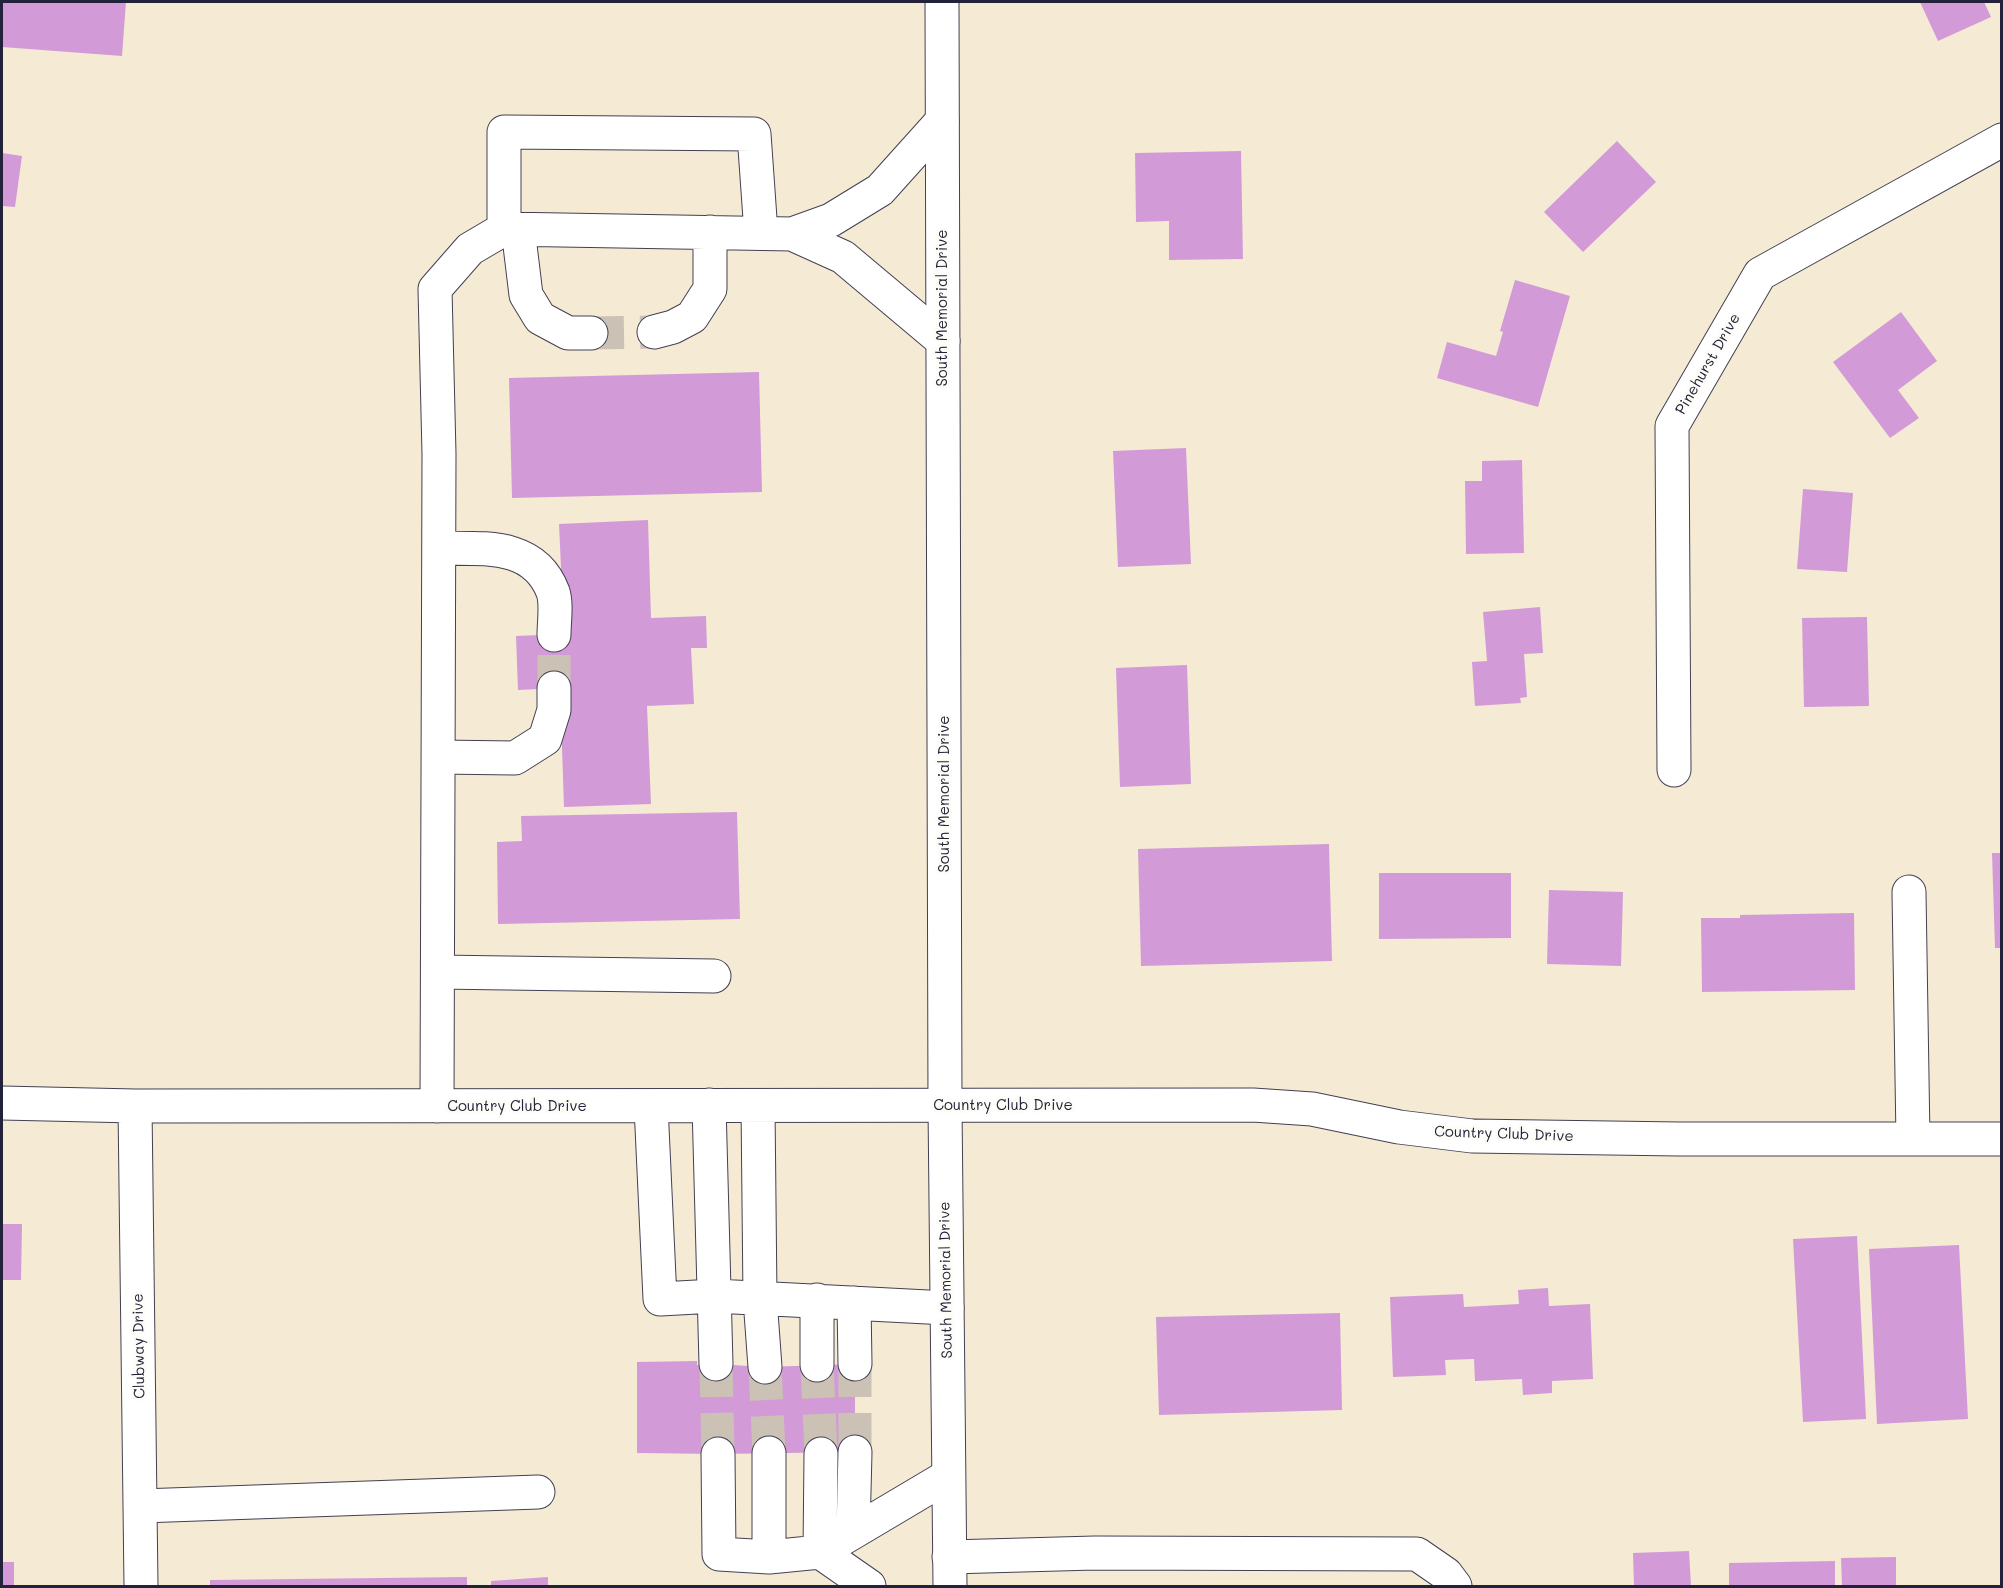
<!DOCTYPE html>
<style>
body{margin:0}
#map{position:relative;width:2003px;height:1588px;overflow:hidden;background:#f5ead4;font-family:Mali,sans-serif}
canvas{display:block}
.frame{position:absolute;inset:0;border:3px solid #22223b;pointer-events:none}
</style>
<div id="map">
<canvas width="2003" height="1588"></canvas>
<div class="frame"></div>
</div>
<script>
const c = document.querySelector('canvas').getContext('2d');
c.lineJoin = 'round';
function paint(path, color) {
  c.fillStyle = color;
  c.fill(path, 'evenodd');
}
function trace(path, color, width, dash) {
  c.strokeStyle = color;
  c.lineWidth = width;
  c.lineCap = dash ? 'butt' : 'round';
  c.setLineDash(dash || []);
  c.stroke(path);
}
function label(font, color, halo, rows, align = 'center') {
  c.font = font + ' Mali,sans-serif';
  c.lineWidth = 6;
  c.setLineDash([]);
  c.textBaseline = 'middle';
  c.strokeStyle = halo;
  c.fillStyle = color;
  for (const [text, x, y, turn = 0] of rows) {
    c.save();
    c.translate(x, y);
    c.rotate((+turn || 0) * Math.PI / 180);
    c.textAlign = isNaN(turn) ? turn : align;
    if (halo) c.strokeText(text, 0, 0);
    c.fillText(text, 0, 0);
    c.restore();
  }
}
const building = new Path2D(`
 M2,2H126L122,56L2,47Z
 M1920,2H1984L1991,17L1938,41Z
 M1617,141L1656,182L1583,252L1544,212Z
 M1241,151L1243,259L1169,260V221L1136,222L1135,153Z
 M2,153L22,156L15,207L2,206Z
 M1515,280L1570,296L1538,407L1437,378L1447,342L1496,356L1503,332L1500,331Z
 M1901,312L1937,361L1898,390L1919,418L1890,438L1833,362Z
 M759,372L762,492L512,498L509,378Z
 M1186,448L1191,564L1118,567L1113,451Z
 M1522,460L1524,553L1466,554L1465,481H1482V461Z
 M1803,489L1853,493L1847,572L1797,569Z
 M648,520L651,618L706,616L707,648H691L694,704L647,706L651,804L564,807L560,688L518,690L516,636L564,634L559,524Z
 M1540,607L1543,653L1524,654L1527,697L1520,698L1521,703L1475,706L1472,662L1487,661L1483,612Z
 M1867,617L1869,706L1804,707L1802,618Z
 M1187,665L1191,784L1120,787L1116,668Z
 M737,812L740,919L498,924L497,842L522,841L521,816Z
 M1329,844L1332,961L1141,966L1138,849Z
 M1992,853H2002V948H1995Z
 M1379,873H1511V938L1379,939Z
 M1549,890L1623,892L1621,966L1547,964Z
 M1854,913L1855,990L1702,992L1701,918H1740V915Z
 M2,1224H22L21,1280H2Z
 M1857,1236L1866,1419L1803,1422L1793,1239Z
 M1959,1245L1968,1419L1877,1424L1869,1249Z
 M1548,1288L1549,1306L1590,1304L1593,1379L1552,1381V1393L1523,1395L1522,1379L1475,1381L1474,1359L1445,1360L1446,1375L1393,1377L1390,1297L1463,1294L1464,1307L1519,1304L1518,1290Z
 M1340,1313L1342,1410L1159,1415L1156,1317Z
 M697,1361V1365L716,1364L765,1367L855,1364V1452L718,1454L637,1453V1362Z
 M1689,1551L1691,1586H1634L1633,1553Z
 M1896,1557V1585L1842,1586L1841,1558Z
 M1835,1561V1586H1729V1563Z
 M2,1562H14V1586H2Z
 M467,1577V1586H210V1580Z
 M548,1577V1586H491V1581Z`);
const minorTunnel = new Path2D(`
 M591,333L654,332
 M554,688V635
 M716,1364L718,1454
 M855,1364V1452
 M817,1365L821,1454
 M765,1367L769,1453`);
const minor = new Path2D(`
 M518,229L526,295L540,318L568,333H591
 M761,233L754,134L504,132V229L792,234L831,220L880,190L942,121
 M792,234L843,257L943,341
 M654,332L673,327L692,317L710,289V232
 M439,548C483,549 534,542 553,592C557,604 554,622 554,635
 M438,757L515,758L545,739L554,710V688
 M1674,770L1672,426L1760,274L2002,140
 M1909,892L1913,1139
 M438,972L714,976
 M2,1103L135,1106L1253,1105L1312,1109L1399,1127L1472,1136L1679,1139H2002
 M709,1105L716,1364
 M135,1106L141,1586
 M437,1106L439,454L435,289L470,249L504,229
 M651,1106L660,1299L715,1296L947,1308
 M758,1106L760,1299L765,1367
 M817,1300V1365
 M854,1303L855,1364
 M718,1454L719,1554L769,1557L820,1552L948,1476
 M821,1454L820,1552L869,1586
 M141,1506L538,1492
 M853,1532L855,1452
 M769,1557V1453
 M949,1557L1095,1553L1417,1554L1446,1574L1455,1586`);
const major = new Path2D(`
 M942,2L945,1106L950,1586`);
const streetNames = [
 ["South Memorial Drive",942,308,-90],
 ["Pinehurst Drive",1708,364,-60],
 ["South Memorial Drive",944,794,-90],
 ["Country Club Drive",1003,1105],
 ["Country Club Drive",517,1106],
 ["Country Club Drive",1504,1134,2],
 ["South Memorial Drive",946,1280,-91],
 ["Clubway Drive",139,1346,-91]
];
paint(building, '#d29bd7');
trace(minorTunnel, '#cbc2b5', 33, [33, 16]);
trace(minor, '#424052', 35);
trace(major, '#424052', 35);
trace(minor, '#fff', 33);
trace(major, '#fff', 33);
label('15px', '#22223b', '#fdfcf7', streetNames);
</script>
